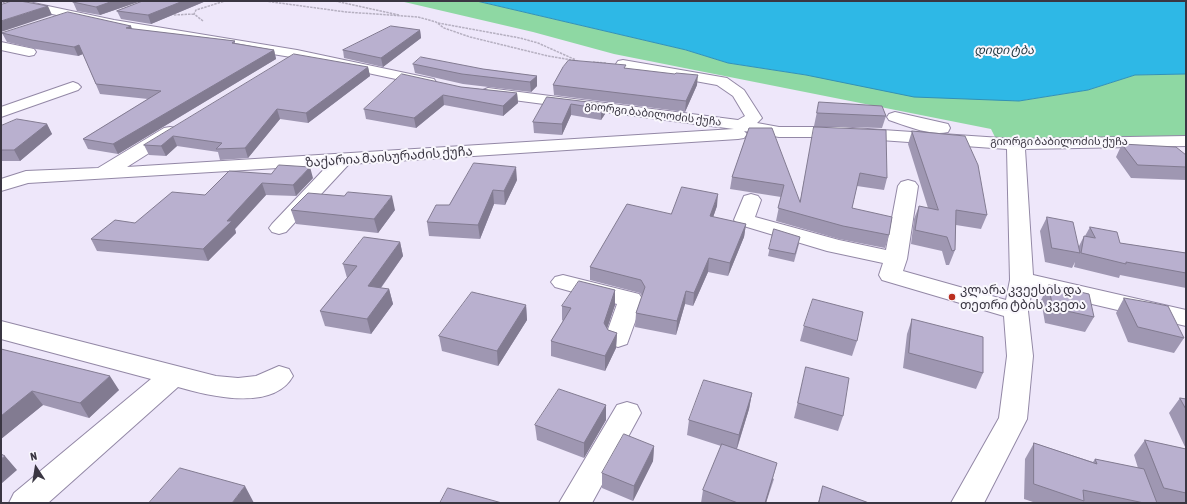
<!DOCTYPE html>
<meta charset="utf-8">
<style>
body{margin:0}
#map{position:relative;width:1187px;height:504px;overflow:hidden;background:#eee7fa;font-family:"Asap Condensed",sans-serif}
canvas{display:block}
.frame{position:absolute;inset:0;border:2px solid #3a3642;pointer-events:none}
.north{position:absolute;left:16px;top:448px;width:40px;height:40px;-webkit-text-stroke:3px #f9f7fd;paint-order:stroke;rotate:348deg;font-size:11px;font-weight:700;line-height:16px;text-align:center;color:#3a3642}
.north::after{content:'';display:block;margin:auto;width:14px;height:18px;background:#3a3642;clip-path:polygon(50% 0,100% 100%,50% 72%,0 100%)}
</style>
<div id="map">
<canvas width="1187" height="504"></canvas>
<div class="frame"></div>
<div class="north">N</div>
</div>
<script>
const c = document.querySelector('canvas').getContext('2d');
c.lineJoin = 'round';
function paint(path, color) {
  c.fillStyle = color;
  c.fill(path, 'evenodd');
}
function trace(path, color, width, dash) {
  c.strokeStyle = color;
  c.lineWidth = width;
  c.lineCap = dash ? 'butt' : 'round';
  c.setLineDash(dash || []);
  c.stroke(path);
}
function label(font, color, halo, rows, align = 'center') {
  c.font = font + ' "Asap Condensed","Noto Sans Georgian",sans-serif';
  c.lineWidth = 4;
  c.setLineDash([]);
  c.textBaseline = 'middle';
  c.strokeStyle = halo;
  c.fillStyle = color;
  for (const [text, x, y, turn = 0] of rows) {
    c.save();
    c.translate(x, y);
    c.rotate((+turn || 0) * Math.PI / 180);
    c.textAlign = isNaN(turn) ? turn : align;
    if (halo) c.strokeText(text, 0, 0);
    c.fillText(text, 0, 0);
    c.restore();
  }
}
const green = new Path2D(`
 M400,1H477L686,50L728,63L806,75L1019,101L1088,90L1135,75L1186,74V137L996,139L991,129L614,54L533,32Z`);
const water = new Path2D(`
 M477,1H1186V74L1135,75L1088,90L1019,101L914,97L806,75L728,63L686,50Z`);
const path = new Path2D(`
 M265,1L346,12L418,17L436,22L444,28L470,37L548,56L578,61
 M335,1L399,15
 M174,15L194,14
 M203,21L194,14L196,10L225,1
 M438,23L520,38L538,43L576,60
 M593,62L606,63`);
const minor = new Path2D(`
 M2,1H24L114,20L297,50L429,78L434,79L436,82L434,85L429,86L297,58L114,28L8,4Z
 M1,42L34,49L36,52L34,55L29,56L1,50Z
 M623,60L727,78L744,90L762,118L757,123L779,127H838L1016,139L1186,136V146L1025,149L1033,275L1186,310V326L1032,290L1028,311L1033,356L1027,419L984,503H951L999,418L1007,356L1004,316L882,280L879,275L883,263L827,251L737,224L734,220L744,196L751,194L758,196L761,200L755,217L839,240L886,250L898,186L901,182L908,180L915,182L918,186L907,259L903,271L1006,300L1010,280L1007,149L838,137H779L744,131L747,134L744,138L738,139L349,164L286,232L279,234L272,232L269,228L272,224L328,165L28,183L1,191V179L26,171L98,168L164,128L170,127L176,128L178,132L176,136L127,167L734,129L483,96L480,93L483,90L488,88L738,120L745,116L733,96L717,85L618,67L616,64L618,61Z
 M73,82L78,84L81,87L78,90L1,117V107Z
 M895,112L948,124L950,128L948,132C930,136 907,126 889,120L887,117L889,114Z
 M563,275L639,294L643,300L627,344L618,347L609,344L605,338L617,304L555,287L551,282L555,277Z
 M1,321L216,376L238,378L256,376L279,366L289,369L293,376C273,412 209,396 178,387L48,503H9L14,493L151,379L1,339Z
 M627,402L637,405L641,413L592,503H559L617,405Z`);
const wall = new Path2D(`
 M141,1L100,15L77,11L73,2Z
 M143,1H206L151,24L121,19L117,11Z
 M132,29L235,41V43L274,50L276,59L118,154L88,149L83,139L148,99L100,94L83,54L78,56L36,49L7,42L2,33Z
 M420,30L421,38L383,67L344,58L343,50Z
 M413,64L483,69L537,76V86L531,92L463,84L415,73Z
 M368,67L370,76L308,123L280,119L248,158L220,160L218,152L177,146L166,156L149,155L144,145Z
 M626,68L697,85L685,112L554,95L553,85Z
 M461,87L517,93L518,103L503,116L444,105L416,128L366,119L364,109Z
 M547,97L605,104V114L601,120L571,115L562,135L534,133L533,122Z
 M819,102L886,116L882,128L814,126Z
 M47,124L52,134L20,161H1V126Z
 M749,128L800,202L812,138L887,178L884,190L857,186L852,208L889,235L885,248L839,239L776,221L781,197L730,189L732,177Z
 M912,131L987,215L981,229L956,225L955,250L949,265H946L942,251L911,244L914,219L919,206L928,208L908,144Z
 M1122,144L1186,155V180L1131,178L1116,157Z
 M229,171L313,178L296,196L266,195L235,229L236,233L208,261L97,251L91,239L135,223L205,195Z
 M517,180L505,205L494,204L480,239L429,236L427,222L449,205Z
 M717,206L713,217L746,224L744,237L728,276L708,272L693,306L685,304L676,335L635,327L636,313L642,296L640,293L590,280V267Z
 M291,210H395L378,233L296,224Z
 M1047,217L1078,248L1084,236H1085L1090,227L1120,243L1186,253V288L1120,275L1119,278L1074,267L1075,262L1072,268L1045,262L1040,231Z
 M774,229L799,244L794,262L768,256Z
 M400,242L403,256L381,288L389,289L393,304L371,334L325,326L320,311L347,278L343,264Z
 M1049,285L1094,317L1085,332L1045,323L1041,300Z
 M615,290V305L607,328L608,330L617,333L616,348L605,371L551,356V341L563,321L562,320V306Z
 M1124,298L1184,338L1174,353L1128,342L1116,313Z
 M526,305L527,320L498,366L442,351L439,336Z
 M912,319L983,373L976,389L903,368L907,334Z
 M804,326L857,341L852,356L800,341Z
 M1,349L119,390L89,418L43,405L1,439Z
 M806,367L843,416L838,431L794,418Z
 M752,393L749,409L737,449L774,479L766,503H701L703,490L721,446L687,435L689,420Z
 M1180,398L1186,399V503H1036L1024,499L1025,459L1034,443L1093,462L1095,459L1138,468L1134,455L1145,440L1186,449L1169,413Z
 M606,405V420L584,458L537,440L535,425Z
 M654,446L653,461L633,501L602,488V473Z
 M823,486L869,503H818Z`);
const shadedWall = new Path2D(`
 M113,1H141L100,15L96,7Z
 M183,1H206L151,24L148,15Z
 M48,6L52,15L1,32V21Z
 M131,26L134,34L126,28Z
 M420,30L421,38L383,67L381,58Z
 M79,45L83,54L78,56L74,47Z
 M274,50L276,59L118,154L113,144Z
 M368,67L370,76L308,123L306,113Z
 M698,75L697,85L685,112L686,101Z
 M537,76V86L531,92L530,82Z
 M517,93L518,103L503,116V106Z
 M443,95L444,105L416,128L414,118Z
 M571,104V115L562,135V124Z
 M605,104V114L601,120V109Z
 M277,109L280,119L248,158L245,148Z
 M47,124L52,134L20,161L14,150Z
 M173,136L177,146L166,156L161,146Z
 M310,167L313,178L296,196L293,185Z
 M516,167L517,180L505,205L504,191Z
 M262,183L266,195L235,229L236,233L208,261L203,249L227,221Z
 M493,190L494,204L480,239L478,225Z
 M718,194L717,206L709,229L710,216Z
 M392,196L395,210L378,233L374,219Z
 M746,224L744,237L728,276L730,263Z
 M400,242L403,256L372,300L368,286Z
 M709,258L708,272L693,306L694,293Z
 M389,289L393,304L371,334L367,319Z
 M615,290V305L604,338V323Z
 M686,291L685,304L676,335L677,321Z
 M526,305L527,320L498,366L497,351Z
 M617,333L616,348L605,371V356Z
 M110,376L119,390L89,418L80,403Z
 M32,391L43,405L1,439V416Z
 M752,393L749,409L736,451L739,435Z
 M606,405V420L584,458V443Z
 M654,446L653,461L633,501L634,486Z
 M5,456L17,470L1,484V459Z
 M777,463L766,503H765Z
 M245,486L254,503H232Z`);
const building = new Path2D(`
 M12,1H20L48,6L1,21V5Z
 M78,1H113L96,7L73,2Z
 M143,1H183L148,15L117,11Z
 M68,12L131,26L126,28L235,41L232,43L274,50L113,144L83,139L161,91L96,84L79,45L74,47L32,40L2,33Z
 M391,26L420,30L381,58L343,50Z
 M294,54L368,67L306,113L277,109L245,148L216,149L222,143L173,136L161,146L144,145Z
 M421,57L483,69L537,76L530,82L462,74L413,64Z
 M569,60L626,65L624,68L675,74L676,73L698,75L686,101L553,85L563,67Z
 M402,74L461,87L517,93L503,106L443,95L414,118L364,109Z
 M547,97L605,104L601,109L571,104L562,124L533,122Z
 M819,102L882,106L886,116L817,113Z
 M17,119L47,124L14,150H1V126Z
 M814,127L886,130L887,178L860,173L852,208L892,217L889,235L843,226L778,208L784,185L732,177L749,128H772L800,202Z
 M912,131L965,136L978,165L987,215L956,210L955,250L952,251L947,237L915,230L919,206L938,210Z
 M1122,144L1176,147L1186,155V167L1138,165Z
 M474,163L516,167L504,191L493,190L478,225L427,222L436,205H449Z
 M279,165L310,167L293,185L262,183L227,221H232L203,249L91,239L115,220L135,223L172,192L205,195L229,171L271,174Z
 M682,187L718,194L710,216L746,224L730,263L709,258L694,293L686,291L677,321L636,313L645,287L641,280L590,267L627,204L671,214Z
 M348,192L392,196L374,219L291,210L308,193L344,196Z
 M1047,217L1073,222L1080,253L1052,248Z
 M1090,227L1117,232L1120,243L1186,253V273L1126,262V264L1081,253L1084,236L1095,238Z
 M774,229L800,237L795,254L769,249Z
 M364,237L400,242L368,286L389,289L367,319L320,311L357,266L343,264Z
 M579,281L615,290L604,323L608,330L617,333L605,356L551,341L571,308L562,306Z
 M1049,285L1089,294L1094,317L1053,308Z
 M472,292L526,305L497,351L439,336Z
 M1124,298L1153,303L1168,306L1184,338L1138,327Z
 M813,299L863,312L857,341L804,326Z
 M912,319L983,337V373L909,353Z
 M1,349L110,376L80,403L32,391L1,416Z
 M806,367L849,378L843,416L798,403Z
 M704,380L752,393L739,435L689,420Z
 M559,389L606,405L584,443L535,425Z
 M1180,398L1186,399V409Z
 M624,434L654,446L634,486L602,473Z
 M1145,440L1186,449V493L1164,488Z
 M1034,443L1097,464L1095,459L1144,469L1157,503H1144L1083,490L1084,501L1034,484Z
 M722,444L777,463L765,503H738L703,490Z
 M1,454L5,456L1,459Z
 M180,468L245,486L232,503H149Z
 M823,486L869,503H819Z
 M448,488L502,503H440Z`);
const markers = [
 [952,297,4,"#bb2e1e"]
];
const farStreetnames = [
 ["გიორგი ბაბილოძის ქუჩა",653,114,7],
 ["გიორგი ბაბილოძის ქუჩა",1059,142]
];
const farWaternames = [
 ["დიდი ტბა",1004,50]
];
const streetNames = [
 ["ზაქარია მაისურაძის ქუჩა",389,157,-4]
];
const poiNames = [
 ["კლარა კვეესის და",960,290],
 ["თეთრი ტბის კვეთა",960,305]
];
paint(green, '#8ed8a3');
paint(water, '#2eb8e6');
trace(water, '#3291b5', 1);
trace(minor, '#9388a6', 2);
trace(path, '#b5afc0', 1.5, [2.5, 1]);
paint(minor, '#fff');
paint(wall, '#9f97b2');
paint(shadedWall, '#827b91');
paint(building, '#b9b0cf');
trace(building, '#827b91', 1);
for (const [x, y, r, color] of markers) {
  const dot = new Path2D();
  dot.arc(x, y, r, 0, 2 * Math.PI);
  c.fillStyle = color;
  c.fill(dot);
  trace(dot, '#f9f7fd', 1.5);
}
label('11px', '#3a3642', '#f9f7fd', farStreetnames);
label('italic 12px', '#1f353e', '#f9f7fd', farWaternames);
label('13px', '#3a3642', '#f9f7fd', streetNames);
label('13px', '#3a3642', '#f9f7fd', poiNames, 'left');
</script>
